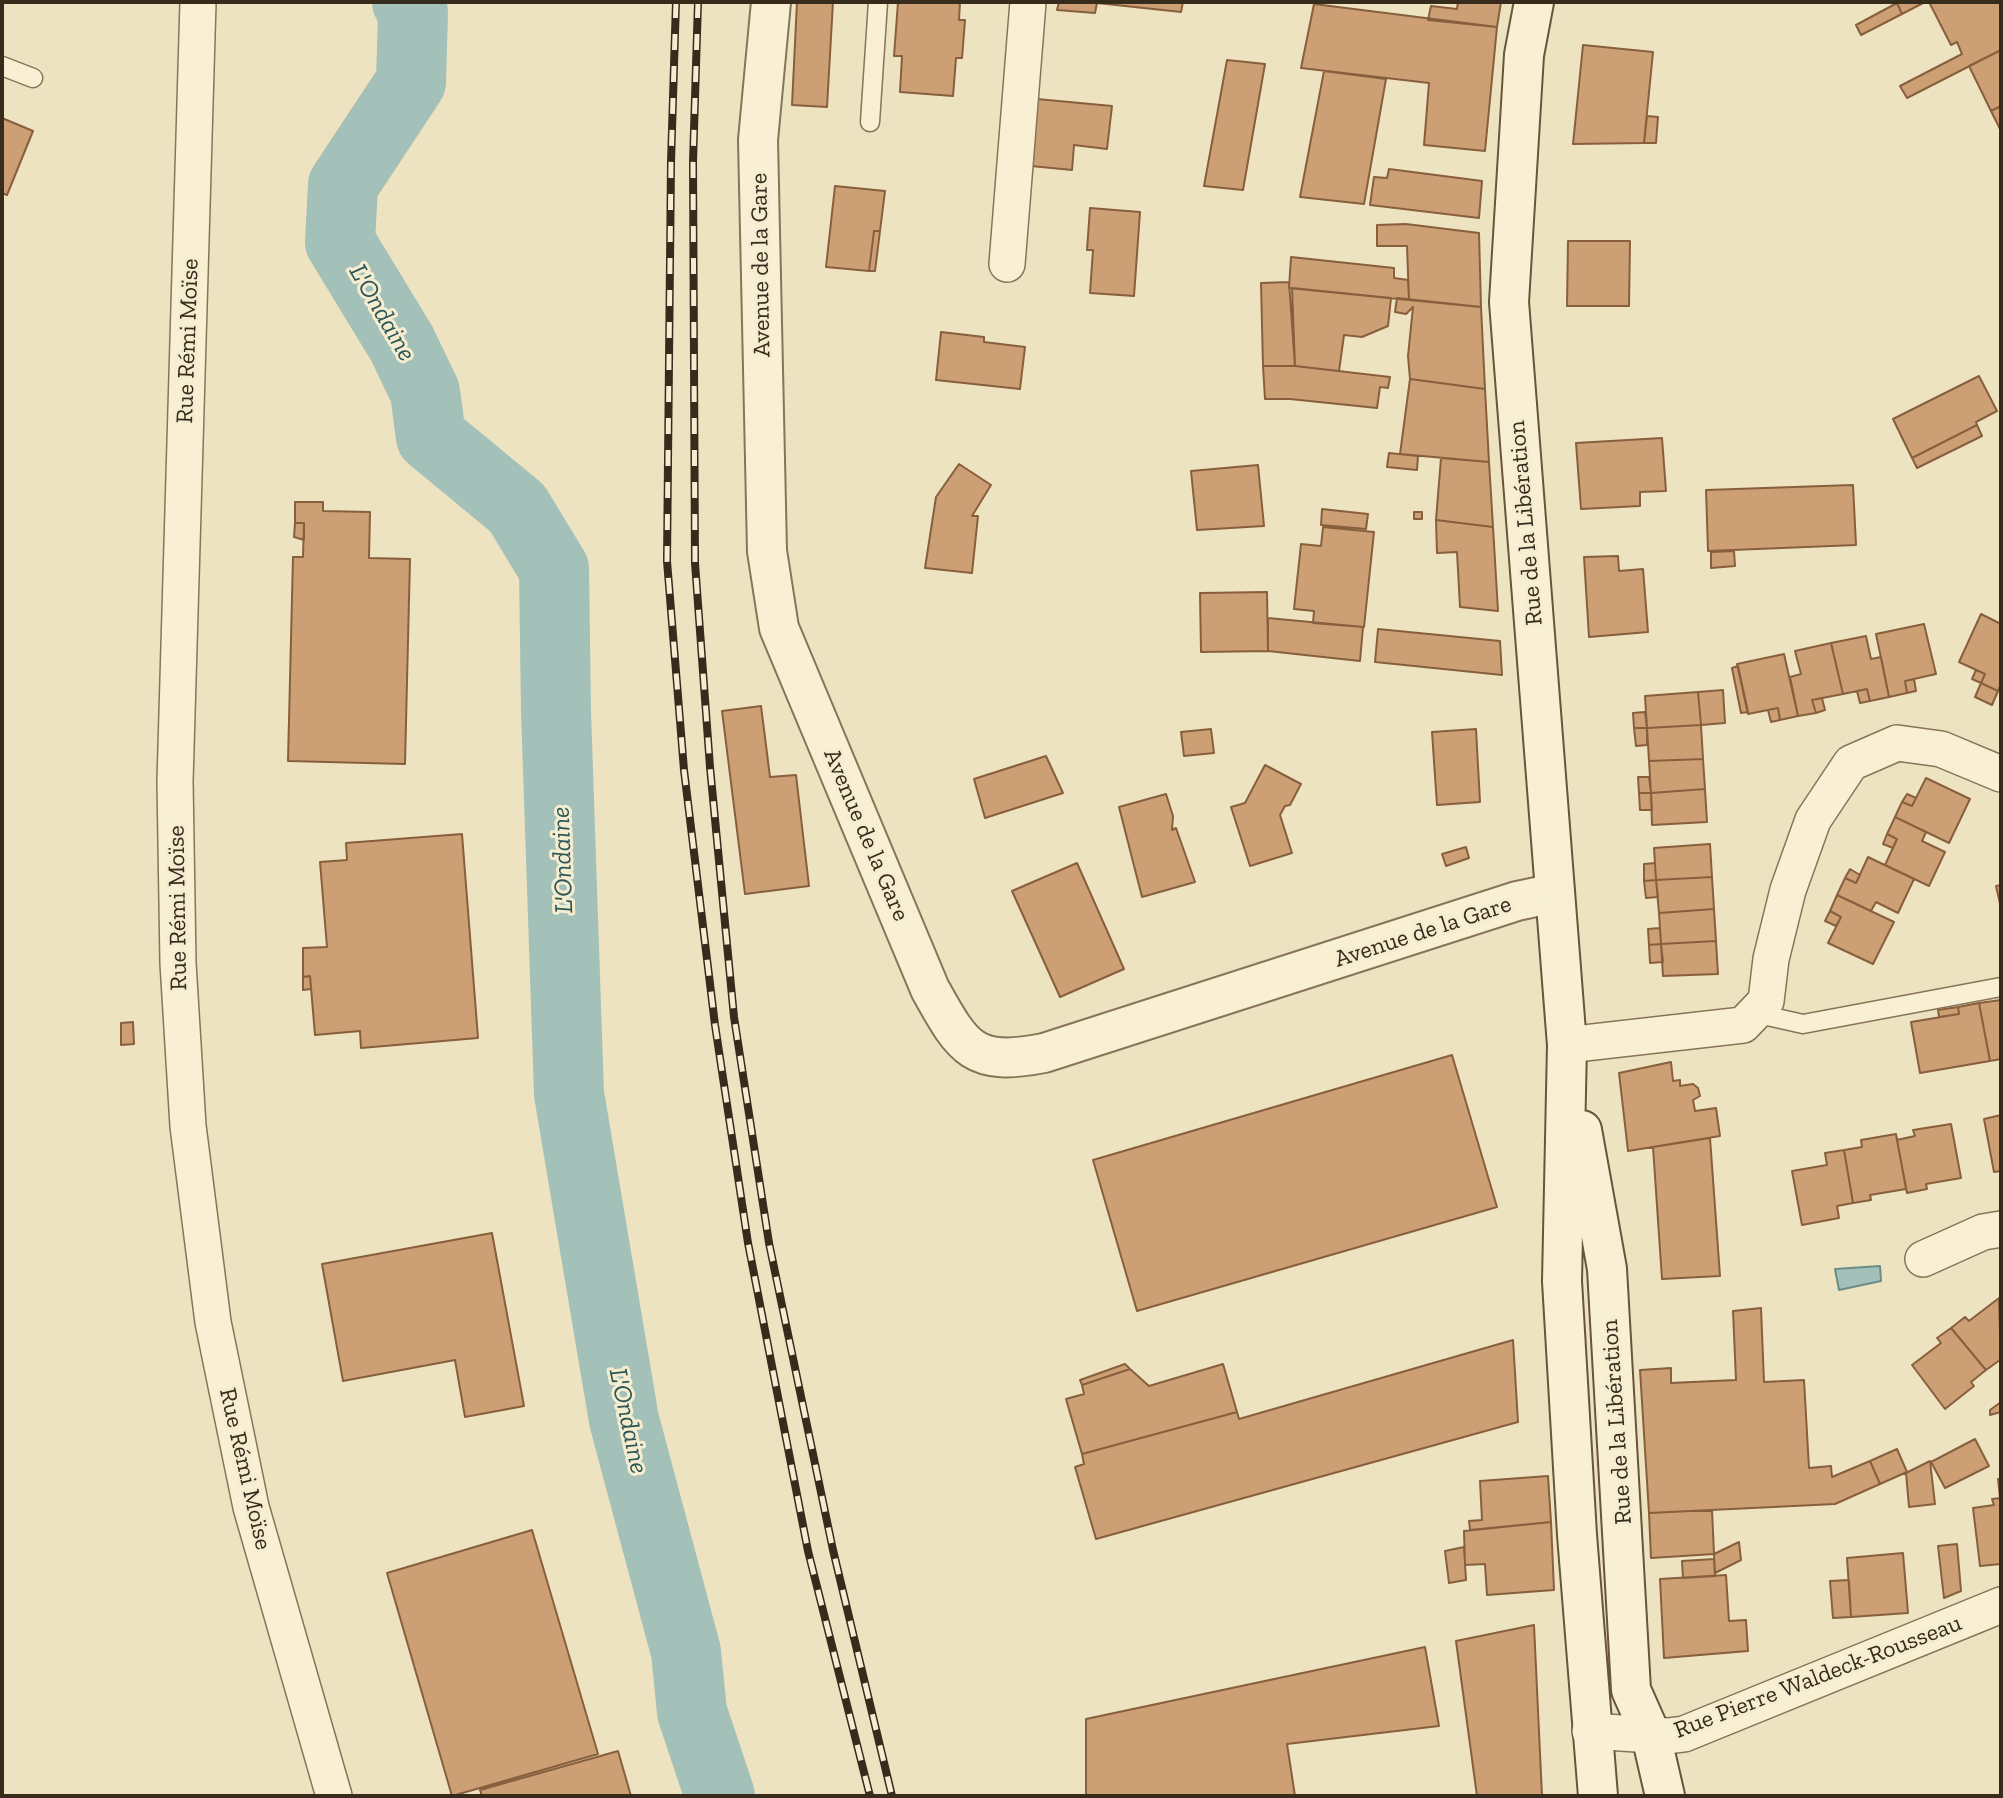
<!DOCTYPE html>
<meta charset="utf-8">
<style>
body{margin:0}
#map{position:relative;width:2003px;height:1798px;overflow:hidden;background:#eee3c0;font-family:"Zilla Slab",serif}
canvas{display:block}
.frame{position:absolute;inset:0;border:4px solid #372b1c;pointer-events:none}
</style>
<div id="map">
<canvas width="2003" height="1798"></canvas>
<div class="frame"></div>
</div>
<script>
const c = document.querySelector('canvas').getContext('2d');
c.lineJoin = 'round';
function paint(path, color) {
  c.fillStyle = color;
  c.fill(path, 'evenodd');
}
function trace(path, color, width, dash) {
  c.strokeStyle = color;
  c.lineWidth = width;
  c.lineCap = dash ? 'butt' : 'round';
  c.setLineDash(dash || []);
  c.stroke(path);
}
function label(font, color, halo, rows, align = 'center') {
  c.font = font + ' "Zilla Slab",serif';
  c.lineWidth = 6;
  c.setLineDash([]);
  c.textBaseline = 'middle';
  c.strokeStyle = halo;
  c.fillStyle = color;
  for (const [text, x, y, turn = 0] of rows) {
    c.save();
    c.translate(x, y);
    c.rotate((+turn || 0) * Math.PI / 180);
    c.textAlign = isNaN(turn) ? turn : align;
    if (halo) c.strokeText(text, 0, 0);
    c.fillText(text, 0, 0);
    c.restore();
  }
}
const water = new Path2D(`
 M1880,1266L1881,1281L1839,1290L1835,1269Z`);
const river = new Path2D(`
 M407,2L413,12L411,82L343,185L340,242L402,344L425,392L431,437L517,508L554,569L556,711L569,1094L624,1420L686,1652L692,1712L720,1796`);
const building = new Path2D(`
 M797,2H833L827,107L792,105Z
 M898,2H960L959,20H965L962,58H956L953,96L900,92L902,56H894Z
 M1059,2H1183L1181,12L1097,3L1095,13L1057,10Z
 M1458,2H1501L1497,27L1428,20L1431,6L1457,9Z
 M1900,2H1925L1902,14L1897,3Z
 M1929,2H2001V50L1907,98L1900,86L1962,54L1957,42L1951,45Z
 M1897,3L1902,14L1861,35L1856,25Z
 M1314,4L1497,27L1485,151L1424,145L1429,83L1301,68Z
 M1583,45L1653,52L1644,143L1573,144Z
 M2001,50V106L1991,111L1969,66Z
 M1227,60L1265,64L1243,190L1204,186Z
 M1324,71L1386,79L1364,204L1300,197Z
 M1037,99L1112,106L1107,149L1074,145L1072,170L1031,166Z
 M2001,106V131L1991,111Z
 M1647,116L1658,117L1656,143H1644Z
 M2,118L33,131L7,195L2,193Z
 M1389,169L1482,181L1479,218L1370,205L1374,177L1387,178Z
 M835,186L885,191L880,231H874L869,271L826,267Z
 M1090,208L1140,212L1134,296L1090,293L1093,250H1087Z
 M1406,224L1479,233L1481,307L1409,300L1407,246H1377V225Z
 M874,231H880L875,271H869Z
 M1568,241H1630L1629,306H1567Z
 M1291,257L1394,268V278L1408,280L1409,300L1289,288Z
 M1289,282L1295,366H1263L1261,283Z
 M1292,288L1391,298L1388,326L1362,337L1344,335L1339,371L1295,366Z
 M1397,298L1481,307L1485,389L1410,379L1408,356L1413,307L1406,314L1395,312Z
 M941,332L984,337V342L1025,347L1020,389L936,380Z
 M1263,366H1295L1390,377L1388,388L1380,387L1377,408L1290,399H1265Z
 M1979,376L1997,411L1976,422L1977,425L1912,458L1893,419Z
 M1410,379L1485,389L1489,462L1400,454Z
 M1977,425L1982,436L1917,468L1912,458Z
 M1662,438L1666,491L1640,492V506L1581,509L1576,443Z
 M1389,453L1418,456L1417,470L1387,467Z
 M1441,458L1489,462L1493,527L1436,520Z
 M959,464L991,485L972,516H978L972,573L925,568L936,497Z
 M1258,465L1264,526L1197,530L1191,471Z
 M1853,485L1856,545L1708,551L1706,490Z
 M295,502H323V511L370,512L369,558L410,559L405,764L288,761L293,557H303L304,523H295Z
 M1322,509L1368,514L1366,529L1321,525Z
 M1414,512H1422V519H1414Z
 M1436,520L1493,527L1498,611L1460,607L1457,552L1437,553Z
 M295,523H304V540L294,537Z
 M1323,527L1374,532L1364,627L1313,623L1314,611L1294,609L1301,544L1321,546Z
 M1734,551L1735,566L1711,568V552Z
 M1618,556L1619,571L1643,569L1648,632L1589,637L1584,557Z
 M1267,592L1268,651L1201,652L1200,593Z
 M1981,614L2001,624V684L1998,691L1981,683L1985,674L1959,662Z
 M1268,618L1363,627L1360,661L1268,651Z
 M1924,624L1936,674L1905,681L1907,693L1889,697L1876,634Z
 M1378,629L1500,641L1502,675L1375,662Z
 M1866,636L1871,659L1881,657L1889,697L1870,701L1867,689L1843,694L1831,643Z
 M1831,643L1843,694L1812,700L1816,713L1798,716L1790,677L1801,674L1795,651Z
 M1784,654L1798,716L1780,720L1778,708L1748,714L1737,664Z
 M1738,666L1748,712L1741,713L1732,668Z
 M1976,670L1985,674L1981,683L1972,679Z
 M1914,679L1916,691L1907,693L1905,681Z
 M1981,683L1998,691L1992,705L1975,697Z
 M1867,689L1870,701L1860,703L1857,691Z
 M1723,690L1725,723L1701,725L1698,692Z
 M1698,692L1701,725L1647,728L1645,696Z
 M1822,698L1825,710L1816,713L1812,700Z
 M761,706L770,777L796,775L809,886L745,894L722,711Z
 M1778,708L1780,720L1771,722L1768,710Z
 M1645,712L1647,728H1634L1633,713Z
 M1701,725L1703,759L1649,761L1647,728Z
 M1634,728H1647V745L1636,746Z
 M1211,729L1214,753L1184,756L1181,732Z
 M1476,729L1480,802L1437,805L1432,732Z
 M1046,756L1063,793L985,818L974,779Z
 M1703,759L1705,789L1651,793L1649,761Z
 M1265,765L1301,784L1290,805L1285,806L1280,815L1292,853L1250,866L1231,807L1245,803Z
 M1638,777H1649L1651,793H1639Z
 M1926,778L1970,799L1949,843L1895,817L1902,802L1912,806Z
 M1705,789L1707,822L1652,825L1651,793Z
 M1639,793H1651L1652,810H1640Z
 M1166,794L1173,816L1172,830L1176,828L1195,882L1142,897L1119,807Z
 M1907,794L1916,798L1912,806L1902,802Z
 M1895,817L1926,832L1922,841L1945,852L1929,886L1885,865L1897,839L1887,834Z
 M462,834L478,1038L361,1048L360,1031L315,1035L310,976L303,977V948L327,947L320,862L347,860L346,843Z
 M1887,834L1897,839L1893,848L1883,844Z
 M1710,844L1712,877L1656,880L1654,848Z
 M1466,847L1469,858L1446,866L1442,854Z
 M1868,857L1914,879L1898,913L1876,902L1871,911L1837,895L1845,878L1856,883Z
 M1077,863L1124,969L1060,997L1012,891Z
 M1655,863L1656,880L1644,881V864Z
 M1850,869L1860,875L1856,883L1845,878Z
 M1712,877L1714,909L1659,913L1656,880Z
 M1656,880L1658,897L1646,898L1644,881Z
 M2001,885V908L1996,886Z
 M1837,895L1894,922L1873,964L1828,943L1841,917L1830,911Z
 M1714,909L1716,941L1661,944L1659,913Z
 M1830,911L1841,917L1836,926L1825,921Z
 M1660,928L1661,944L1649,945L1648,929Z
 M1716,941L1718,974L1663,976L1661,944Z
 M1661,944L1663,962L1650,963L1649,945Z
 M310,976L311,989L303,990V977Z
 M2001,1000V1059L1990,1061L1979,1003Z
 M1979,1003L1990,1061L1920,1073L1911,1022L1959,1014L1958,1007Z
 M1958,1007L1959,1014L1939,1017L1938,1010Z
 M133,1022L134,1044L121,1045V1023Z
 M1452,1055L1497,1207L1137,1311L1093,1160Z
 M1671,1062L1673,1081L1680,1080V1086L1693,1084L1698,1088L1700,1096L1693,1100L1695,1111L1716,1108L1720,1136L1628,1151L1619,1073Z
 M2001,1115V1171L1994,1172L1984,1119Z
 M1951,1124L1961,1178L1926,1184L1927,1189L1907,1193L1897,1140L1915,1136L1913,1130Z
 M1896,1134L1906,1189L1870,1195L1871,1200L1853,1203L1844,1150L1862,1147L1861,1140Z
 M1710,1138L1720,1276L1662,1279L1653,1147Z
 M1844,1150L1853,1203L1837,1206L1839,1218L1802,1225L1792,1171L1827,1165L1825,1153Z
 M492,1233L524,1406L465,1417L455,1360L343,1381L322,1264Z
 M1999,1298L2001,1362L2000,1360L1986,1370L1951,1328L1965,1317L1969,1321Z
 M1761,1308L1764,1382L1804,1380L1809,1468L1831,1466L1832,1477L1870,1461L1880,1484L1835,1504L1649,1513L1640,1370L1671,1368V1383L1736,1380L1733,1311Z
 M1951,1328L1986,1370L1971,1382L1974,1386L1945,1409L1912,1365L1941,1343L1937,1338Z
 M1513,1340L1518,1422L1096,1539L1075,1467L1084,1464L1082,1454L1237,1412L1239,1419Z
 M1125,1364L1130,1369L1082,1385L1080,1380Z
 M1223,1364L1237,1412L1082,1454L1066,1399L1084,1394L1082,1385L1130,1369L1149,1386Z
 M2001,1402V1412L1990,1415V1410Z
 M1975,1439L1989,1466L1945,1488L1931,1462Z
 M1897,1449L1907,1472L1880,1484L1870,1461Z
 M1930,1461L1935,1504L1909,1507L1906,1473Z
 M1548,1476L1551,1522L1470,1530L1469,1521L1482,1520L1480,1481Z
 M1998,1479H2001V1507L2000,1498Z
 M2000,1498L2001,1564L1980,1566L1973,1508L1994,1505L1992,1499Z
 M1712,1510L1714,1554L1651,1558L1649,1513Z
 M1551,1522L1554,1590L1487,1595L1485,1564L1465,1565L1464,1531Z
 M532,1530L598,1754L452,1796L387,1573Z
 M1739,1542L1741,1560L1715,1573L1714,1554Z
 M1957,1544L1961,1591L1944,1598L1938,1546Z
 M1464,1547L1466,1580L1449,1583L1445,1551Z
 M1903,1553L1908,1613L1851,1617L1847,1558Z
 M1714,1559L1715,1576L1683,1578L1682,1561Z
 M1726,1575L1729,1621L1746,1620L1748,1651L1664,1658L1660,1579Z
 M1849,1580L1851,1617L1833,1618L1830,1581Z
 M1534,1625L1542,1796H1477L1456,1641Z
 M1425,1647L1439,1726L1287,1744L1295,1796H1086V1719Z
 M618,1751L631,1796H482L480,1790Z`);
const service = new Path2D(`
 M2,66L33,78
 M870,122L878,2
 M1754,1013L1803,1024L2001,987`);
const minor = new Path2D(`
 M198,2L175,781L178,963L188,1126L213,1322L251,1507L334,1796
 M1007,264L1028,2
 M1567,1045L1743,1025L1766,1001L1771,959L1788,890L1813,820L1851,763L1897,743L1941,749L2001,774
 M1923,1259L1983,1232L2001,1229
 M1590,1731L1668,1736L1684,1734L2001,1605`);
const tertiary = new Path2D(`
 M771,2L758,140L767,551L779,628L930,989C963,1048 972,1067 1044,1053L1517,901L1555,893`);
const secondary = new Path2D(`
 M1534,2L1524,55L1509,302L1567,1045L1562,1281L1577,1535L1598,1796
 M1582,1130L1607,1269L1631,1690L1651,1735L1665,1796`);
const rail = new Path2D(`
 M676,2L671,162L667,561L684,770L715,1025L748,1243L808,1551L870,1796
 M698,2L693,162L695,563L710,767L734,1017L769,1243L833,1550L892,1796`);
const streetNames = [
 ["Avenue de la Gare",761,265,-91],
 ["Rue Rémi Moïse",188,341,-88],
 ["Rue de la Libération",1526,523,-95],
 ["Avenue de la Gare",866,835,67],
 ["Rue Rémi Moïse",178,908,-91],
 ["Avenue de la Gare",1423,932,-18],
 ["Rue de la Libération",1617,1422,-94],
 ["Rue Rémi Moïse",245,1469,77],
 ["Rue Pierre Waldeck-Rousseau",1818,1677,-21]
];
const waterNames = [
 ["L'Ondaine",382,313,60],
 ["L'Ondaine",563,860,-92],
 ["L'Ondaine",628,1421,78]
];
paint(water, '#a3c0b9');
trace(water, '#6a8e87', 2);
trace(river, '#a3c0b9', 70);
paint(building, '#cd9f75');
trace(building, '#875f3d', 2);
trace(service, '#887458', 21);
trace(minor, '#887458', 38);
trace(tertiary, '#887458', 42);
trace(secondary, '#69553b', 42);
trace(service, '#f9f0d3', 18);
trace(minor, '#f9f0d3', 35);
trace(tertiary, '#f9f0d3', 38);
trace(secondary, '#f9f0d3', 38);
trace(rail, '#372b1c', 8);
trace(rail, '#f6edd0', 5, [16]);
label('24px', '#372b1c', '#f6edd0', streetNames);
label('italic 26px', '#2b5757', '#f6edd0', waterNames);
</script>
